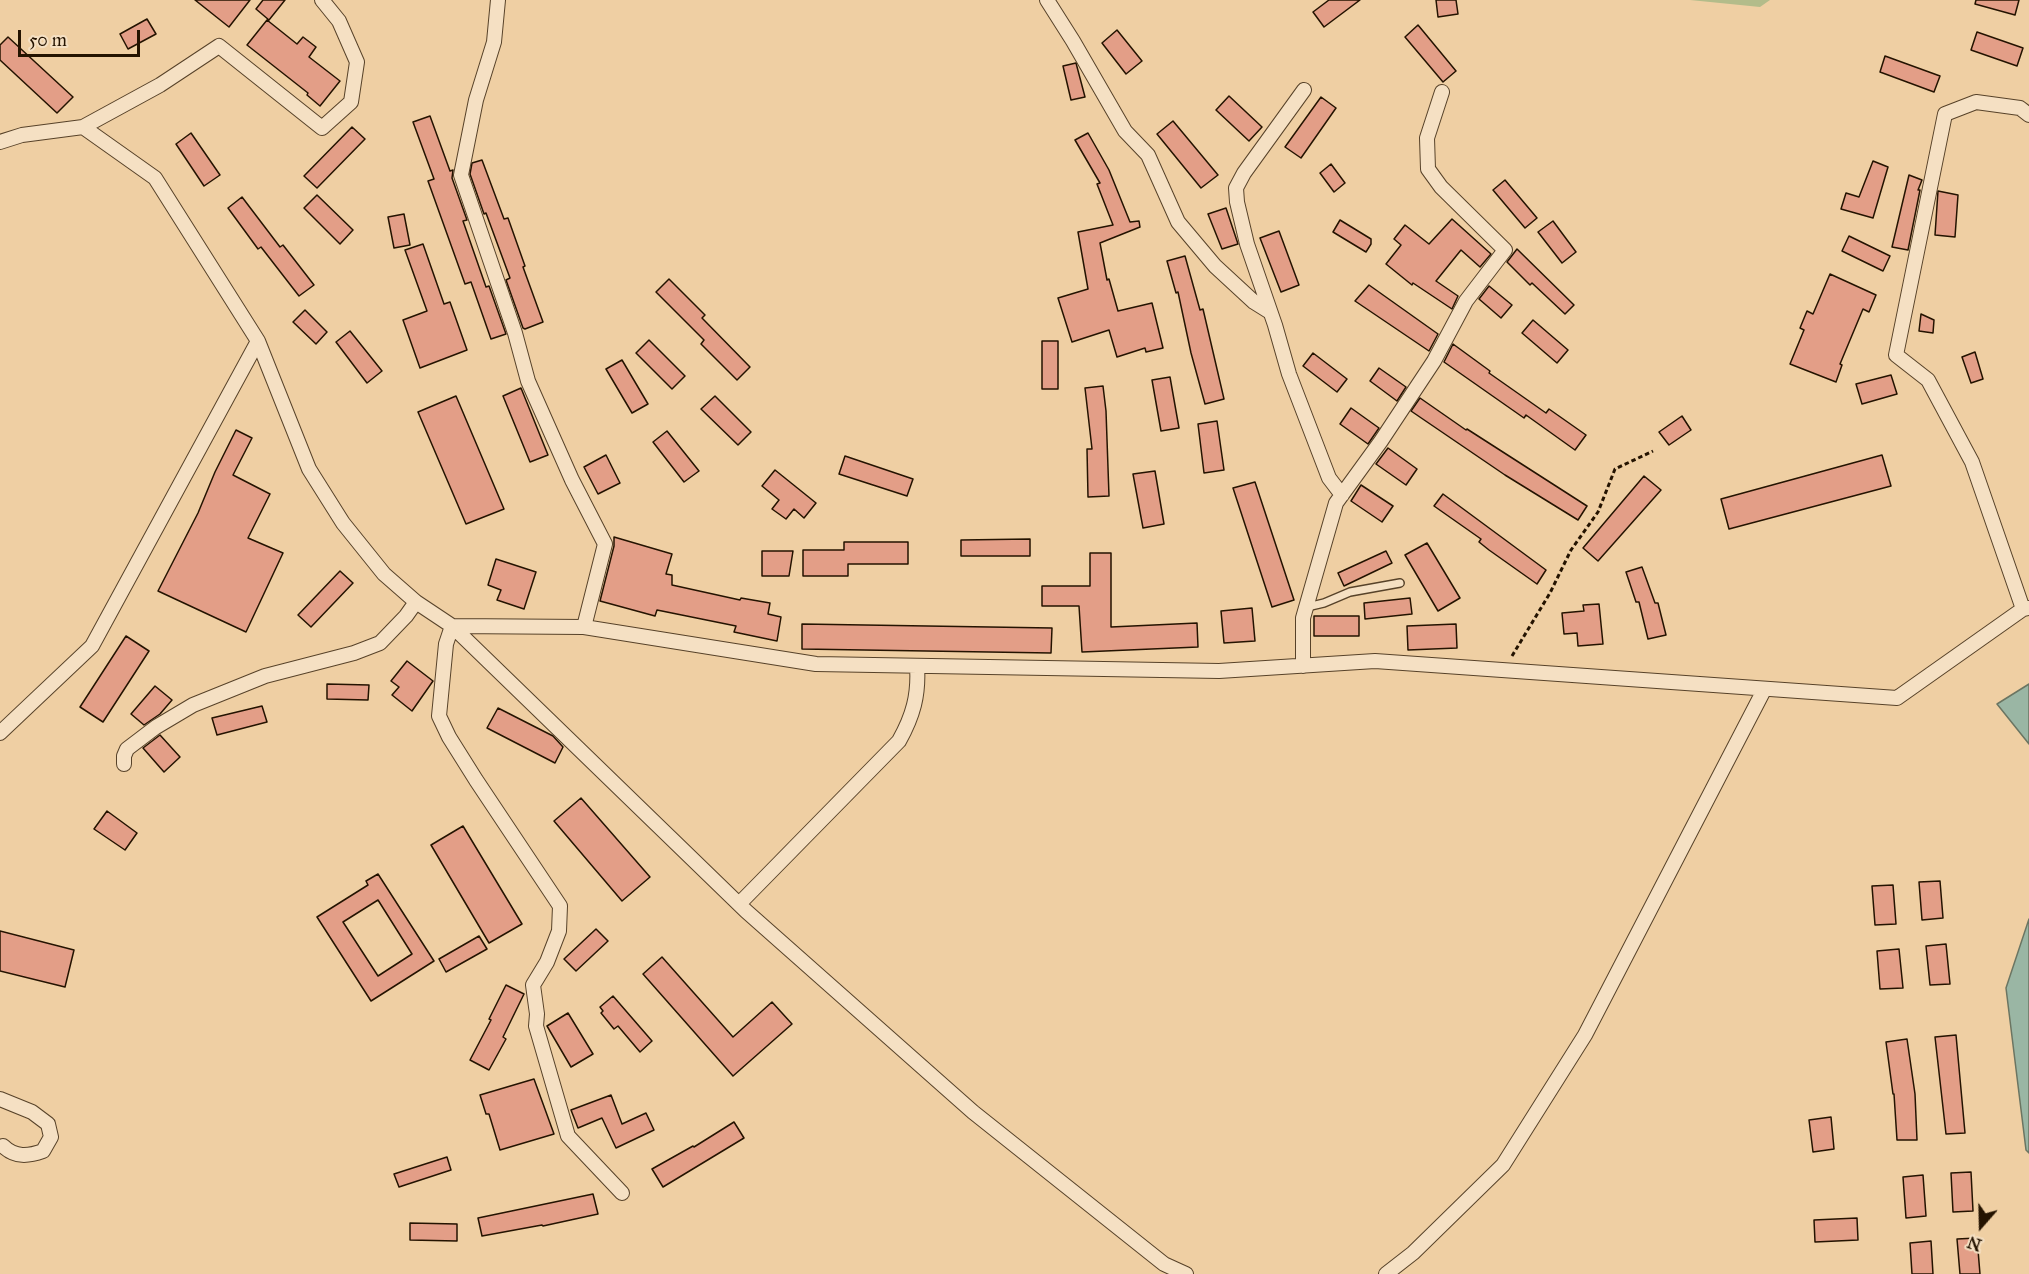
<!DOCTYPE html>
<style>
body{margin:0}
#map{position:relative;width:2029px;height:1274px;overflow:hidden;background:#efcfa3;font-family:"IM FELL Great Primer",serif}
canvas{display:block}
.north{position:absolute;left:1951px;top:1196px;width:60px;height:60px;-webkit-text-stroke:4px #f5e0c3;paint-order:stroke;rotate:200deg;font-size:16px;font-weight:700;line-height:24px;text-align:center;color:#241300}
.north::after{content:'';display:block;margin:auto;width:21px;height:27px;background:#241300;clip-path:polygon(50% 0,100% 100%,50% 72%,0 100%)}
.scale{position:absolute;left:18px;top:30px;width:122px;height:27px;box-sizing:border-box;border:3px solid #241300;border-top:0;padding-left:8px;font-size:18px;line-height:21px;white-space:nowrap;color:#241300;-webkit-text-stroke:4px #f5e0c3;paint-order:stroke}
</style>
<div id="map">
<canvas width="2029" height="1274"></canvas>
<div class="north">N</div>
<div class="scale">50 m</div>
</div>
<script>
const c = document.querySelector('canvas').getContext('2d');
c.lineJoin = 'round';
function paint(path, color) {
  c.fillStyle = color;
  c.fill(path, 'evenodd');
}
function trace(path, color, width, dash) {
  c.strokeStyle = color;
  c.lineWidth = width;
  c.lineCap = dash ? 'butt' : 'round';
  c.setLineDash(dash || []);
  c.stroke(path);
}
const green = new Path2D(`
 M1690,0H1770L1760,7Z`);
const water = new Path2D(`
 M2029,684V744L1997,704Z
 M2029,919V1153L2026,1150L2006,988Z`);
const building = new Path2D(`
 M195,0H250L229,27Z
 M263,0H285L269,20L256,9Z
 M1329,0H1360L1324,27L1313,12Z
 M1436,0H1456L1458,14L1438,17Z
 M1976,0H2019L2015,15L1975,4Z
 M147,19L156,34L128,49L120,34Z
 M267,20L297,44L303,37L316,47L309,57L340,81L320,106L307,95L308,93L247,45Z
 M1418,25L1456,71L1443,82L1405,37Z
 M1117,30L1142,61L1126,74L1102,43Z
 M1977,32L2023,48L2017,66L1971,50Z
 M8,37L73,97L57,113L0,60V45Z
 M1885,56L1940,76L1934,92L1880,72Z
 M1076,63L1085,97L1071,100L1063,66Z
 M1229,96L1262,127L1249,141L1216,110Z
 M1321,97L1336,108L1301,158L1285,147Z
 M430,116L450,171L453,170L452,178L467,220L463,221L486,287L489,286L506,334L491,339L471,282L465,284L428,181L434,179L413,122Z
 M1173,121L1218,175L1201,188L1157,134Z
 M352,127L365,139L317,188L304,176Z
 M191,133L220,175L204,186L176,144Z
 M1088,133L1109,170L1130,222L1139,221L1140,227L1100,243L1107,280L1109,279L1118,311L1152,303L1163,348L1146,352L1145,348L1117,357L1109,330L1072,342L1058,298L1088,289L1078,232L1113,225L1097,184L1100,183L1075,140Z
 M482,160L504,219L508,218L525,266L523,267L543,322L525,329L523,328L506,280L510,278L486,213L484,214L470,174L472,163Z
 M1873,161L1888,167L1873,218L1841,209L1846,193L1859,197Z
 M1331,164L1345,183L1334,192L1320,173Z
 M1909,175L1922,180L1918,190H1920L1908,250L1892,247Z
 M1505,180L1537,218L1525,228L1493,190Z
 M1938,191L1958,195L1955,237L1935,235Z
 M317,195L353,230L340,244L304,208Z
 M242,197L280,247L283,245L314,285L299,296L261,247L258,249L228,208Z
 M1226,208L1238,244L1222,249L1208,214Z
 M404,214L410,245L394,248L388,217Z
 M1452,219L1491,254L1480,267L1461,250L1436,281L1458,296L1452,309L1413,283L1412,285L1386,264L1401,245L1394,239L1405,225L1429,244Z
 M1340,220L1371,239V244L1366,252L1333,232Z
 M1553,221L1576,252L1562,263L1538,232Z
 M1279,231L1299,285L1281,292L1260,238Z
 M1849,236L1890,256L1883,271L1842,251Z
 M423,244L444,304L450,302L467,350L420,368L403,320L427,311L405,250Z
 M1517,249L1574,305L1565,314L1532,283L1530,285L1507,262Z
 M1185,256L1200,310L1203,309L1224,399L1205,404L1191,353L1178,292L1176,293L1167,261Z
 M1830,274L1876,295L1869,312L1863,309L1840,364L1842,365L1836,382L1790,364L1804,330L1800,328L1807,311L1813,314Z
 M669,279L705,315L702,318L750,367L737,380L701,344L704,340L656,292Z
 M1369,285L1438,334L1429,351L1355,301Z
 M1489,286L1512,305L1501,318L1479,299Z
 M305,310L327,332L316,344L293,322Z
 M1921,314L1934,320L1933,333L1919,331Z
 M1533,320L1568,350L1557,363L1522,333Z
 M350,331L382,371L367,383L336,342Z
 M649,340L685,376L672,389L636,353Z
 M1042,341H1058V389H1042Z
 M1453,344L1490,371L1489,373L1546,413L1549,409L1586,435L1575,450L1526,415L1524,418L1444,362Z
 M1975,352L1983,379L1971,383L1962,357Z
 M1313,353L1347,379L1337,392L1303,366Z
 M622,360L648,404L632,413L606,369Z
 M1379,368L1406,387L1397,401L1370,381Z
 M1891,375L1897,394L1862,404L1856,384Z
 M1170,377L1179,428L1161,431L1152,380Z
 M1103,386L1106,411L1109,496L1088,497L1087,449H1092L1085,388Z
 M521,388L548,455L530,462L503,396Z
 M456,396L504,509L466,524L418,412Z
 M715,396L751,432L738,445L701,409Z
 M1420,398L1466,430L1467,429L1587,506L1578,520L1505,475L1411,411Z
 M1351,408L1379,428L1368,444L1340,424Z
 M1682,416L1691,430L1669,445L1659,432Z
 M1217,421L1224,470L1204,473L1198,424Z
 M236,430L252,438L233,475L270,494L248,538L283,553L246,632L158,591L198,513L215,472Z
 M667,431L699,471L684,482L653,442Z
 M1388,448L1417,469L1406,485L1376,464Z
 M606,455L620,483L598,494L584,467Z
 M1882,455L1891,486L1729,529L1721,499Z
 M845,456L913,479L907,496L839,474Z
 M775,470L816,503L804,518L794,509L786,519L772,509L779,500L762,486Z
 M1155,471L1164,524L1143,528L1133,474Z
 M1644,476L1661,490L1598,561L1583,548Z
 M1255,482L1294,600L1272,607L1233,488Z
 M1361,485L1393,506L1382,522L1351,501Z
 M1443,494L1546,570L1537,584L1489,550L1479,542L1481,539L1434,506Z
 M614,537L672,554L666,574L672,575V585L740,600L741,598L770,603L768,614L781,617L777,641L734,632L736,626L657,610L655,616L600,601L614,546Z
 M1030,539V556H961V540Z
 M844,542H908V564H848V576H803V550H844Z
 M1427,543L1460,598L1438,611L1405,555Z
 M762,551H793L789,576H762Z
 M1386,551L1392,563L1344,586L1338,573Z
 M1090,553H1111V627L1197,623L1198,647L1082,652L1079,606H1042V586H1090Z
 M496,559L536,572L524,609L497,600L501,590L488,585Z
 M1642,567L1655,603H1658L1666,635L1648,639L1639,602H1636L1626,572Z
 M340,571L353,583L311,627L298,615Z
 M1410,598L1412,614L1365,619L1364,603Z
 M1599,604L1603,644L1578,646L1577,633L1564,634L1562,613L1584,611L1583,605Z
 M1252,608L1255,641L1224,643L1221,611Z
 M1314,616H1359V636H1314Z
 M802,624L1052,628L1051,653L802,649Z
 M1456,624L1457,648L1408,650L1407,626Z
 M126,636L149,651L103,722L80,707Z
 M407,661L433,681L412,711L392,695L399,687L391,681Z
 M327,684L369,685L368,700L327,699Z
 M155,686L172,700L160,714L144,725L131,714Z
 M262,706L267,722L217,735L212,718Z
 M498,708L553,736L563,747L555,763L487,728Z
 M160,735L180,757L164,772L143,748Z
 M581,798L650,877L622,901L554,821Z
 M107,811L137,833L125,850L94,829Z
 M463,826L522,924L489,943L431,845Z
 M378,874L434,961L371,1001L317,917L368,885L366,881ZM378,900L412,954L378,976L343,922Z
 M1940,881L1943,918L1922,920L1919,882Z
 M1893,885L1896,924L1875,925L1872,886Z
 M596,929L608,941L576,971L564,959Z
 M0,931L74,950L65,987L0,971Z
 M479,936L487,949L446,972L439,959Z
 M1946,944L1950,984L1930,985L1926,946Z
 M1899,949L1903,988L1880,989L1877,951Z
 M662,957L733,1037L772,1002L792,1024L733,1076L643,974Z
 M506,985L524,994L503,1037L506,1039L489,1070L470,1060L491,1020L489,1019Z
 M613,996L652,1041L640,1052L618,1026L614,1029L601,1013L603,1011L600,1007Z
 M568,1013L593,1054L571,1067L547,1026Z
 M1956,1035L1965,1133L1946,1134L1935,1037Z
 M1907,1039L1915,1094L1917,1140H1897L1894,1094H1893L1886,1042Z
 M534,1079L554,1134L500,1150L489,1114H486L480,1095Z
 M611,1095L622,1124L646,1113L654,1130L616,1148L602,1118L578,1128L571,1110Z
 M1831,1117L1834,1149L1813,1152L1809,1120Z
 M734,1122L744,1138L663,1187L652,1169L693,1146L694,1147Z
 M447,1157L451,1170L399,1187L394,1174Z
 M1971,1172L1973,1211L1953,1212L1951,1173Z
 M1923,1175L1926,1216L1906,1218L1903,1177Z
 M593,1194L598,1214L543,1226L542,1225L482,1236L478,1218Z
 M1857,1218L1858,1240L1815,1242L1814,1220Z
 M410,1223L457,1224V1241L410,1240Z
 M1977,1238L1980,1274H1960L1957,1239Z
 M1931,1241L1933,1274H1912L1910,1243Z`);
const path = new Path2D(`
 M1512,656L1550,593L1571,550L1598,512L1615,469L1653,451`);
const lane = new Path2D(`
 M1307,607L1324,603L1350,592L1400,583`);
const street = new Path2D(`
 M498,0L494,42L476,100L461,175L515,333L528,381L572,480L605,544L584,627
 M1047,0L1073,41L1125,131L1148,155L1178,222L1215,266L1254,302L1270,312
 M1304,90L1244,173L1236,188L1237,202L1247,244L1275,325L1289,374L1329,478L1342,495
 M83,127L160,85L219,46L322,128L351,102L357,62L339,21L322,0
 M0,142L22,135L83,127L155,178L258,341L309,469L343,523L384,574L416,602L452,626L746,911L973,1112L1164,1264L1186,1274
 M2023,609L1972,462L1928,380L1896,355L1945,114L1976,102L2020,108L2029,115
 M452,626L584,627L816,664L1219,671L1375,661L1897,698L2023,609L2029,608
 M452,626L446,644L439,716L449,737L476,780L560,906L559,931L547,962L533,985L537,1014L536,1026L568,1136L622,1193
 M1303,666V618L1336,503L1381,441L1434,361L1466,301L1505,250L1441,187L1428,169L1427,138L1442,92
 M0,733L92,646L258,341
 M124,764V756L127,749L156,727L193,705L265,676L354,653L380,643L406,616L416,602
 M739,904L899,741C913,716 919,695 917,666
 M0,1099L32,1112L48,1124L51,1137L43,1151C29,1156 15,1158 3,1146
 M1386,1274L1413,1253L1503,1165L1585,1035L1764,690`);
paint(green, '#b3bc8a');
paint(water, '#9ab6a4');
trace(water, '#6b7562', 1.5);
paint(building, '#e39e87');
trace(building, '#241300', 1.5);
trace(lane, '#574229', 10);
trace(street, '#574229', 16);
trace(path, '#241300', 3, [4.5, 3]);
trace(lane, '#f5e0c3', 7);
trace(street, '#f5e0c3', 14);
</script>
